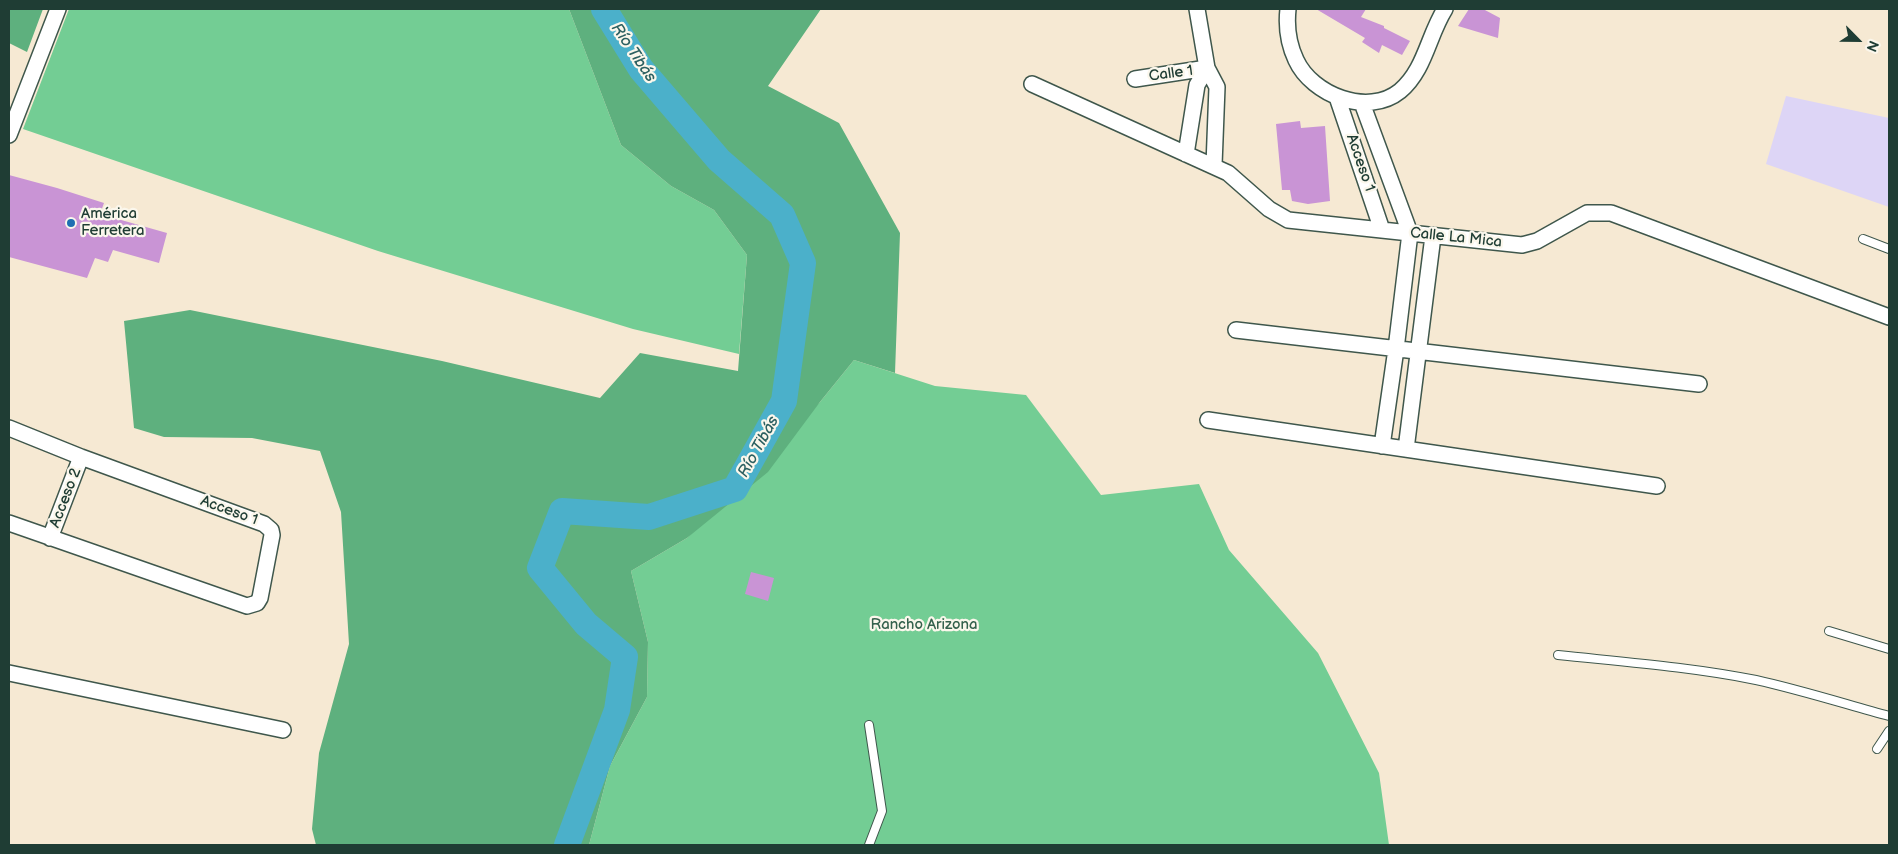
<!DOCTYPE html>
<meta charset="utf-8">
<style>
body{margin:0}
#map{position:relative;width:1898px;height:854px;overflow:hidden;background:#f6e9d3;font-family:"Balsamiq Sans",sans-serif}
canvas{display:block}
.frame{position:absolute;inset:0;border:10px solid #1f3d34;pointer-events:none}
.north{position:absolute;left:1833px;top:15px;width:50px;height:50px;-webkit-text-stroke:4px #fbf7ec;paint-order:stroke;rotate:113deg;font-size:14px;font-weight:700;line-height:20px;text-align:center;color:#1f3d34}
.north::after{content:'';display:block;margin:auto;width:18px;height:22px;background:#1f3d34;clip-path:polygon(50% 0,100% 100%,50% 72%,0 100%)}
</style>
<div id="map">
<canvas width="1898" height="854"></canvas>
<div class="frame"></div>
<div class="north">N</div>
</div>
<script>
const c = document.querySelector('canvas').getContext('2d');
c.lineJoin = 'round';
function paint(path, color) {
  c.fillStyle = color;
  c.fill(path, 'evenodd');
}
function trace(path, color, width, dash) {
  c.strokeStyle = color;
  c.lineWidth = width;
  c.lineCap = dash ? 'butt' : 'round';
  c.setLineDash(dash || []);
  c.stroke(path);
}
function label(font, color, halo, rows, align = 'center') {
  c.font = font + ' "Balsamiq Sans",sans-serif';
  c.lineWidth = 4.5;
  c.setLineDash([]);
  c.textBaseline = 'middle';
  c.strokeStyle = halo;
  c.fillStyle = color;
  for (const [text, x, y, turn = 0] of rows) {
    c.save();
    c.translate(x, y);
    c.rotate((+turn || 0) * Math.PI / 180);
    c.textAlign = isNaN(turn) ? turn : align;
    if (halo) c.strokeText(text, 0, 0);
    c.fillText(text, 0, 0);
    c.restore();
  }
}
const built = new Path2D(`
 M1786,96L1889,118V207L1766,164Z`);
const green = new Path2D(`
 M69,9H569L621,145L671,186L714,210L747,255L739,354L633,329L378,251L23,129Z
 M854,360L935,386L1026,395L1101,495L1199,484L1229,550L1318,653L1379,773L1389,845H589L610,766L647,697L648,642L631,571L687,538L820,402Z`);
const forest = new Path2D(`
 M9,9H43L27,52L9,43Z
 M569,9H821L768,86L839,123L900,233L895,373L854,360L820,402L768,472L687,538L631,571L648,642L647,697L610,766L589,845H316L312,829L319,753L349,644L341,512L320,451L252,438L164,437L134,428L124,321L190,310L442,361L600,398L640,353L738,371L747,255L714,210L671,186L621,145Z`);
const river = new Path2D(`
 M567,845L617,710L625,657L586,624L540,568L562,511L649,517L735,489L784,401L803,263L782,215L719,160L641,69L604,9`);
const building = new Path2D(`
 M1316,9H1366L1361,17L1384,26V28L1410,41L1402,55L1382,45L1379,53L1362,42L1365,38Z
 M1469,9H1483L1500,18L1498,38L1458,26Z
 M1300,121L1301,128L1325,126L1330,201L1308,204L1292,201L1290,190H1282L1276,124Z
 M9,175L57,188L104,203L100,214L167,233L159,263L113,250L108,262L95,258L87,278L9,257Z
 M751,572L774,578L768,601L745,594Z`);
const lane = new Path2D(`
 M1863,239L1889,249
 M1829,631L1889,649
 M1558,655C1624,662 1691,667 1756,680C1801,690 1845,704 1889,716
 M869,725L882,811L869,845
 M1877,749L1889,731`);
const street = new Path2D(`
 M1197,9L1207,68L1217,87L1214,165
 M1288,9C1286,27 1288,43 1296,60C1312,95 1368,117 1400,91C1425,70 1428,36 1445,9
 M1135,79L1207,68
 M1032,84L1228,173L1269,209L1288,220L1522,245L1537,241L1587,213H1611L1889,317
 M1337,97L1382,230
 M1362,103L1410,233L1396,349L1382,446
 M9,135L58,9
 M1186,154L1197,85L1207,68
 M1236,330L1699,384
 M1208,420L1657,486
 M9,428L81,457L264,524L271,530L272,535L260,598L257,603L247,606L9,523
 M1406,449L1433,236
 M50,538L81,457
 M9,673L283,730`);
const markers = [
 [71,223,5,"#1f6fb2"]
];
const streetNames = [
 ["Calle 1",1171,74,-8],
 ["Acceso 1",1360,163,71],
 ["Calle La Mica",1456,238,6],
 ["Acceso 2",66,498,-69],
 ["Acceso 1",229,511,20]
];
const poiNames = [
 ["América",81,214],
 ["Ferretera",81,231]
];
const parkNames = [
 ["Rancho Arizona",924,625]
];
const waterNames = [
 ["Río Tibás",633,53,56],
 ["Río Tibás",759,447,-61]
];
paint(built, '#ddd5f6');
paint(green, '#73cd94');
paint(forest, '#5eb07e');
trace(river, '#4bb0ca', 26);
paint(building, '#c994d5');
trace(lane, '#3f574c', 10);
trace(street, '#3f574c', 18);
trace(lane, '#fff', 8);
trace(street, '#fff', 15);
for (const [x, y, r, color] of markers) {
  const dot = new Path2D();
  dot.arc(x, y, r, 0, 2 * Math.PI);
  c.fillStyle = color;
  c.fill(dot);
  trace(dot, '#fbf7ec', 2);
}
label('15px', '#1f3d34', '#fbf7ec', streetNames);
label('15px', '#1f3d34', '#fbf7ec', poiNames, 'left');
label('15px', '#34614c', '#fbf7ec', parkNames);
label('italic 16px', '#2c6061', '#fbf7ec', waterNames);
</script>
